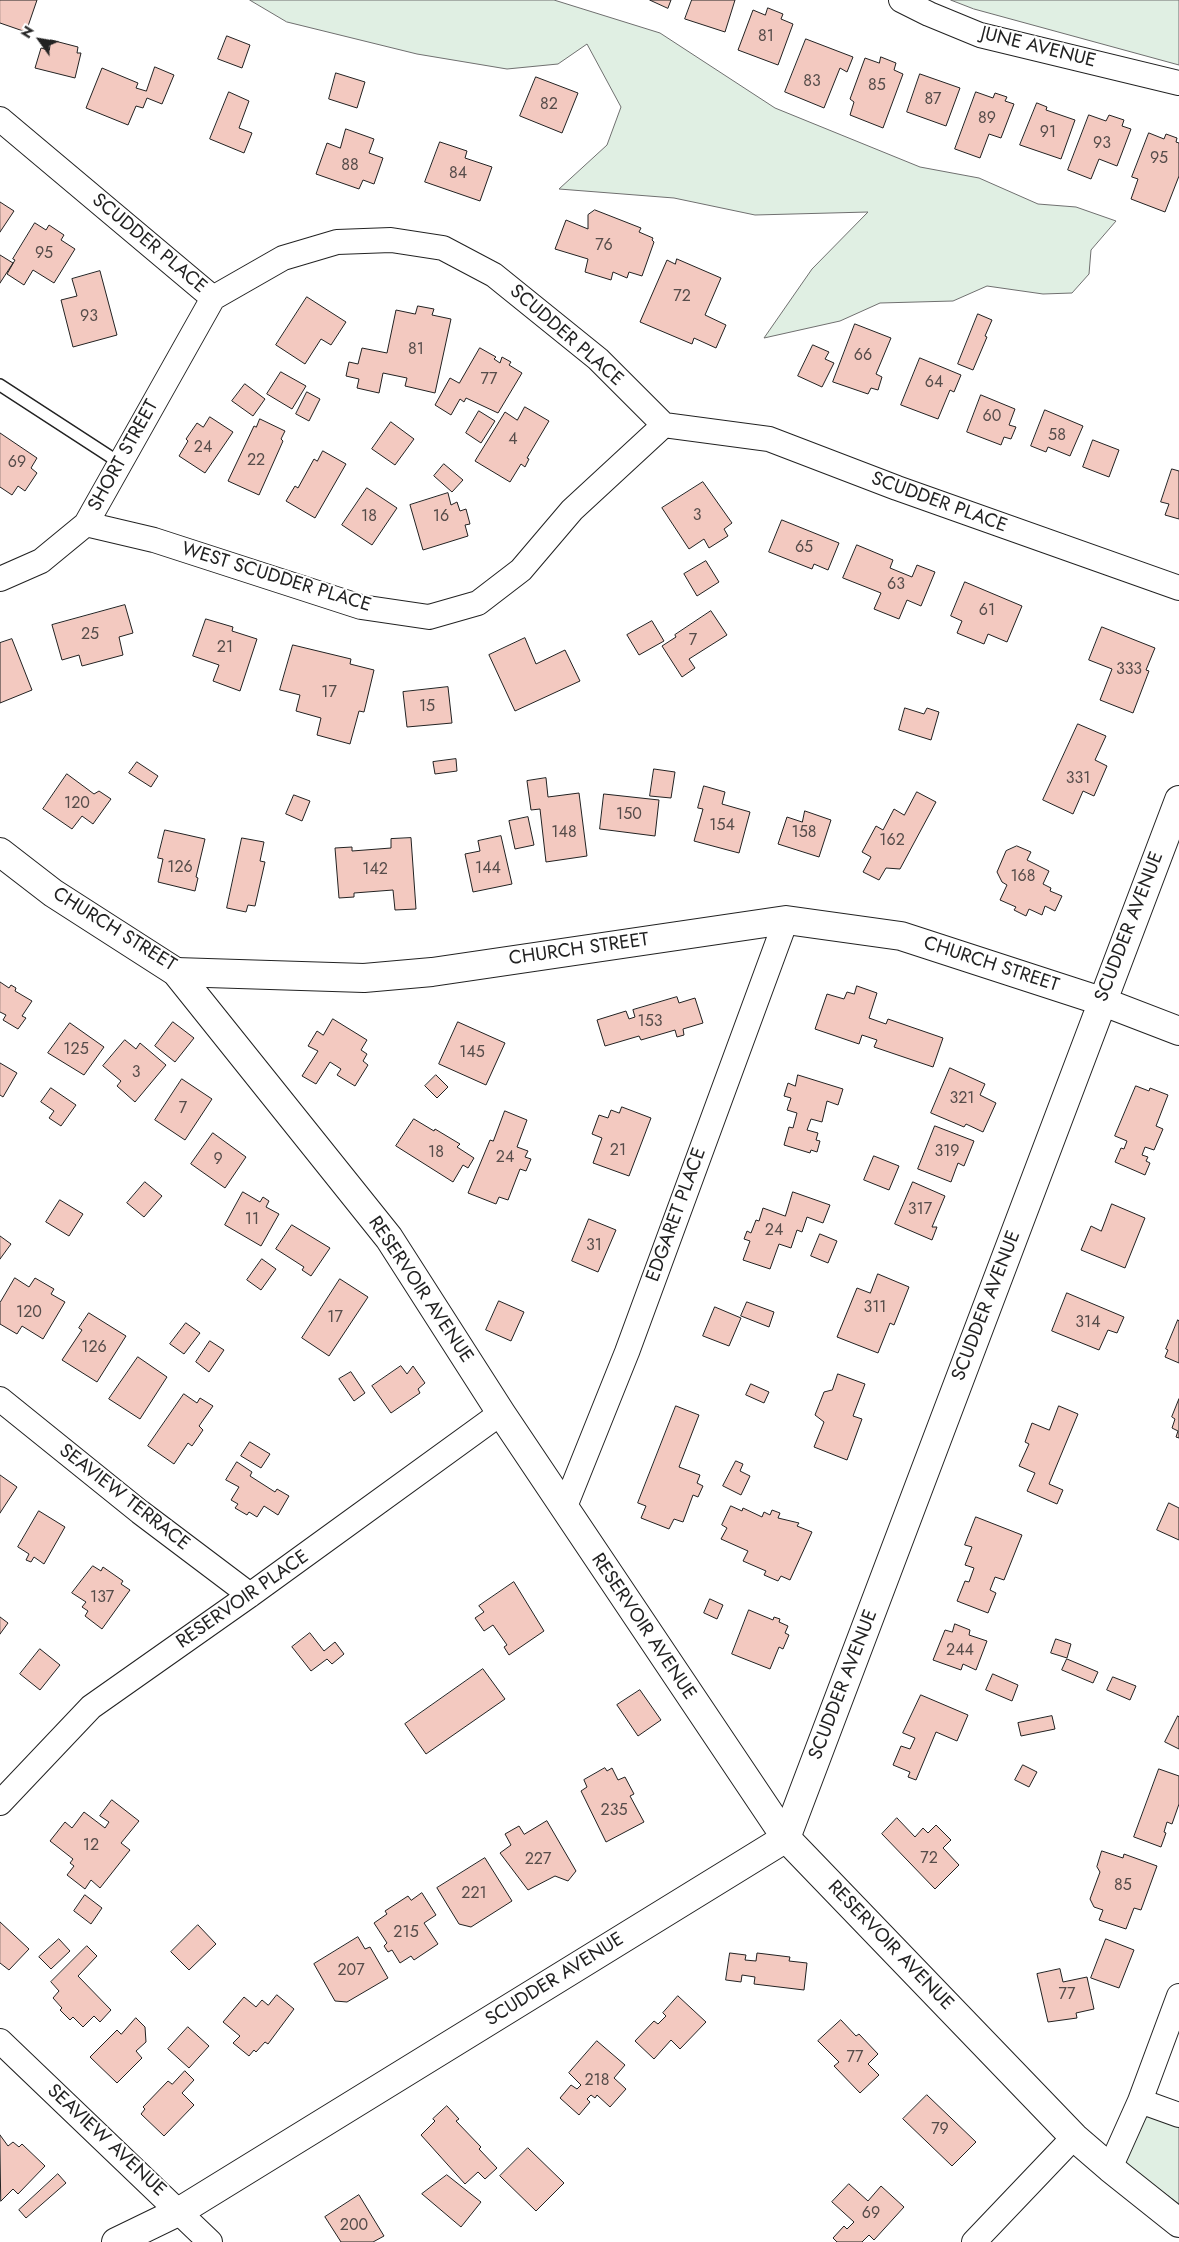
<!DOCTYPE html>
<style>
body{margin:0}
#map{position:relative;width:1179px;height:2242px;overflow:hidden;background:#fff;font-family:Jost,sans-serif}
canvas{display:block}
.north{position:absolute;left:15px;top:15px;width:50px;height:50px;-webkit-text-stroke:4px #fff;paint-order:stroke;rotate:302deg;font-size:14px;font-weight:700;line-height:20px;text-align:center;color:#222}
.north::after{content:'';display:block;margin:auto;width:18px;height:22px;background:#222;clip-path:polygon(50% 0,100% 100%,50% 72%,0 100%)}
</style>
<div id="map">
<canvas width="1179" height="2242"></canvas>
<div class="north">N</div>
</div>
<script>
const c = document.querySelector('canvas').getContext('2d');
c.lineJoin = 'round';
function paint(path, color) {
  c.fillStyle = color;
  c.fill(path, 'evenodd');
}
function trace(path, color, width, dash) {
  c.strokeStyle = color;
  c.lineWidth = width;
  c.lineCap = dash ? 'butt' : 'round';
  c.setLineDash(dash || []);
  c.stroke(path);
}
function label(font, color, halo, rows, align = 'center') {
  c.font = font + ' Jost,sans-serif';
  c.lineWidth = 4;
  c.setLineDash([]);
  c.textBaseline = 'middle';
  c.strokeStyle = halo;
  c.fillStyle = color;
  for (const [text, x, y, turn = 0] of rows) {
    c.save();
    c.translate(x, y);
    c.rotate((+turn || 0) * Math.PI / 180);
    c.textAlign = isNaN(turn) ? turn : align;
    if (halo) c.strokeText(text, 0, 0);
    c.fillText(text, 0, 0);
    c.restore();
  }
}
const green = new Path2D(`
 M250,0H554L660,33L775,108L920,167L979,178L1038,204L1076,207L1116,221L1091,250L1089,274L1072,293L1043,294L987,286L953,301L880,303L840,321L764,338L812,269L868,212L755,215L674,198L559,189L607,145L621,107L587,44L558,64L507,69L417,54L287,22Z
 M951,0H1179V65L974,9Z
 M1143,2113L1179,2126V2204L1122,2162Z`);
const building = new Path2D(`
 M0,0H37L26,32L0,23Z
 M650,0H671L668,8Z
 M692,0H735L725,32L685,19Z
 M768,8L783,14L781,19L793,24L778,65L738,50L753,10L765,15Z
 M227,36L250,45L242,68L218,59Z
 M806,39L853,57L847,72L840,68L824,108L785,92Z
 M51,40L78,47L77,53H81L75,78L35,68L41,48L49,50Z
 M881,57L896,63L894,70L903,74L883,128L850,115L854,102L850,99L865,58L879,63Z
 M155,67L174,75L162,104L147,98L143,108L136,106L128,125L86,108L102,68L138,83L136,88L146,91Z
 M336,73L365,82L357,108L329,99Z
 M920,74L960,88L946,126L907,112Z
 M536,77L578,93L562,133L520,116Z
 M229,92L249,101L239,128L252,133L244,153L210,139Z
 M976,92L993,98L995,93L1007,97L1005,101L1014,104L1001,138L989,134L980,158L955,149Z
 M1037,103L1047,107L1046,110L1075,120L1061,159L1020,145Z
 M1089,115L1106,121L1109,115L1124,120L1122,126L1131,129L1117,166L1099,159L1091,179L1068,170Z
 M346,129L374,139L369,153L383,158L374,184L363,180L359,189L316,174L327,143L340,148Z
 M1149,133L1164,139L1166,134L1177,138L1176,142L1179,143V176L1165,212L1131,199L1138,179L1132,177Z
 M440,142L467,151L465,158L492,167L480,201L425,182Z
 M0,202L14,211L0,232Z
 M595,210L641,228L639,232L653,238L652,240L654,242L642,276L629,272L627,278L613,272L611,280L585,272L588,259L555,249L566,220L588,229V215Z
 M35,223L46,230L49,225L64,235L61,240L75,249L54,283L33,270L24,285L7,274L15,260L13,259Z
 M0,255L13,263L0,283Z
 M677,259L721,278L705,315L726,325L716,348L694,338L692,344L640,322L667,260L675,264Z
 M100,271L117,335L73,347L61,300L77,296L72,279Z
 M307,297L346,322L331,345L321,339L305,364L276,345Z
 M418,306L434,309L432,315L451,319L435,393L405,386L407,378L383,373L379,393L357,388L359,379L346,376L349,362L358,364L362,348L387,353L396,310L415,314Z
 M978,314L992,320L985,336L987,337L973,370L958,364Z
 M855,324L891,338L876,374L882,377L878,390L871,388L868,394L833,382Z
 M813,345L829,352L825,359L834,363L822,387L798,376Z
 M480,348L496,357L494,359L500,363L502,357L511,362L509,365L522,373L498,413L466,398L464,402L460,399L451,415L435,405L450,378L459,383Z
 M920,358L961,375L954,392L950,390L938,419L901,405Z
 M281,372L306,386L292,409L267,394Z
 M245,384L265,399L253,416L232,401Z
 M307,392L320,399L309,421L296,414Z
 M981,395L1015,409L1009,425L1016,427L1011,439L1004,437L1001,445L967,432Z
 M525,407L549,421L527,458L529,459L525,467L521,464L510,482L475,461L505,412L517,420Z
 M1045,410L1083,426L1070,456L1048,447L1046,452L1031,446Z
 M479,411L495,421L481,443L466,433Z
 M210,417L233,432L205,473L179,456L188,441L186,439L197,423L203,427Z
 M260,419L285,431L281,439L283,441L259,495L228,481L254,426L256,427Z
 M391,422L414,439L395,465L372,449Z
 M0,433L37,458L31,468L37,473L25,491L18,486L12,495L0,487Z
 M1093,440L1119,450L1109,477L1083,467Z
 M323,451L346,464L315,518L286,501L295,486L298,488L314,459L317,461Z
 M444,464L463,480L452,492L434,476Z
 M1172,469L1179,471V519L1165,515L1169,504L1161,502Z
 M703,482L732,523L724,529L728,536L709,548L704,539L689,549L662,508Z
 M367,488L397,508L372,545L342,525Z
 M448,493L451,505L457,502L460,511L466,509L470,524L465,525L468,536L423,550L410,505Z
 M782,520L839,543L828,570L814,564L812,569L769,552Z
 M857,545L893,560L890,568L912,577L917,565L935,572L921,606L907,600L899,619L874,609L881,593L843,578Z
 M706,561L719,582L697,596L684,574Z
 M965,582L1022,606L1007,642L988,634L984,644L957,633L962,621L951,616Z
 M125,605L133,633L119,637L123,655L82,666L79,655L62,660L52,625Z
 M711,611L727,635L689,659L695,668L682,677L662,646L676,637L675,635Z
 M206,619L233,627L232,631L257,639L240,691L213,681L219,665L193,656Z
 M652,621L664,641L639,655L627,635Z
 M1102,627L1155,648L1146,670L1149,671L1133,713L1100,700L1112,669L1089,660Z
 M525,638L536,664L565,650L580,681L515,711L489,655Z
 M12,639L32,690L0,703V643Z
 M293,645L351,659L350,664L374,670L364,712L359,711L350,744L317,735L321,718L296,711L300,695L280,690Z
 M448,687L452,723L407,727L403,692Z
 M905,708L924,714L927,708L939,712L931,740L899,730Z
 M1078,724L1106,736L1095,760L1107,766L1094,796L1083,791L1073,814L1043,800Z
 M456,759L457,771L435,774L433,762Z
 M137,762L158,776L151,787L129,773Z
 M654,769L675,772L671,798L650,796Z
 M67,774L94,794L99,791L111,799L93,824L82,816L72,829L43,809Z
 M546,778L548,797L579,793L587,856L546,862L540,809L531,810L527,781Z
 M704,786L725,792L722,804L750,812L739,853L694,841L703,809L698,808Z
 M917,792L936,802L900,869L886,868L879,880L863,872L871,857L862,852L876,826L883,830L894,809L904,815Z
 M604,794L659,800L655,836L600,829Z
 M294,795L310,801L302,821L286,814Z
 M805,811L831,820L819,857L778,844L787,817L802,822Z
 M528,817L534,845L515,849L509,821Z
 M165,830L205,839L196,877L198,878L195,891L158,882L163,859L158,858Z
 M501,836L512,884L473,892L465,854L480,851L478,841Z
 M242,838L264,842L260,861L265,862L255,906L248,905L246,912L227,908Z
 M411,838L416,909L395,910L393,890L354,893V897L339,898L335,848L352,847V851L391,848V839Z
 M1017,846L1031,852L1027,860L1049,871L1043,884L1051,888L1050,891L1062,896L1055,911L1045,906L1042,915L1029,909L1026,916L1014,910L1016,907L1000,900L1007,885L1002,882L997,872L1006,851Z
 M0,982L9,988L11,985L16,988L15,991L32,1001L22,1016L26,1018L18,1029L3,1020L6,1015L0,1012Z
 M857,986L877,993L869,1018L886,1024L888,1019L943,1038L933,1067L874,1047L877,1040L862,1035L859,1044L815,1029L827,994L844,999L847,992L854,994Z
 M677,997L679,1003L695,998L703,1023L683,1029L684,1035L677,1037L675,1030L641,1040L639,1036L605,1046L597,1020L626,1011L629,1019L635,1017L633,1010Z
 M333,1019L367,1040L361,1050L367,1054L363,1061L368,1065L355,1086L337,1075L341,1069L330,1062L316,1084L302,1076L318,1051L308,1046L317,1031L323,1035Z
 M173,1022L194,1038L175,1062L155,1046Z
 M458,1022L505,1043L486,1085L439,1064Z
 M70,1023L104,1047L84,1075L48,1053Z
 M125,1040L136,1049L140,1043L166,1065L135,1102L117,1086L121,1081L103,1066Z
 M0,1063L17,1073L3,1097L0,1095Z
 M950,1068L985,1084L980,1095L996,1103L983,1132L966,1124L964,1127L931,1113Z
 M436,1075L448,1087L437,1098L425,1086Z
 M798,1075L843,1089L838,1105L827,1101L822,1122L811,1119L807,1130L818,1133L816,1140L820,1141L817,1152L811,1150L810,1153L784,1145L789,1127L793,1128L797,1113L787,1110L791,1098L784,1096L788,1083L795,1086Z
 M182,1079L212,1099L185,1140L155,1120Z
 M1136,1086L1149,1091L1150,1088L1168,1095L1156,1126L1163,1129L1154,1150L1145,1147L1142,1155L1148,1157L1146,1161L1150,1163L1145,1175L1115,1162L1121,1148L1124,1149L1127,1141L1115,1136Z
 M51,1088L76,1105L61,1126L49,1118L54,1111L41,1102Z
 M622,1107L651,1118L629,1176L593,1163L602,1138L592,1134L599,1115L608,1118L611,1110L619,1113Z
 M505,1111L527,1120L517,1147L528,1151L525,1157L531,1159L526,1171L520,1169L508,1200L499,1197L496,1204L468,1193L490,1140L493,1141Z
 M414,1119L434,1131L435,1129L460,1144L457,1147L474,1158L468,1168L463,1165L453,1182L396,1146Z
 M935,1126L974,1141L964,1166L958,1163L951,1182L918,1169Z
 M213,1133L246,1157L225,1188L191,1164Z
 M874,1156L899,1166L889,1190L864,1180Z
 M145,1182L162,1196L144,1217L127,1203Z
 M913,1182L945,1196L932,1227H937L932,1240L895,1224Z
 M243,1192L260,1202L263,1197L269,1201L266,1207L279,1214L261,1246L225,1225Z
 M793,1192L830,1205L823,1223L807,1217L802,1232L797,1230L791,1248L779,1244L770,1269L743,1260L750,1241L744,1239L747,1231L751,1233L756,1220L759,1221L763,1208L785,1216Z
 M60,1200L83,1214L69,1236L46,1222Z
 M1112,1204L1145,1218L1125,1268L1081,1250L1091,1226L1101,1231Z
 M589,1219L616,1230L598,1272L572,1261Z
 M292,1225L330,1248L311,1276L302,1270L304,1267L276,1249Z
 M820,1234L837,1241L828,1263L811,1256Z
 M0,1236L11,1244L0,1259Z
 M262,1259L276,1269L261,1290L247,1280Z
 M878,1274L909,1287L894,1325L890,1323L878,1353L837,1337L857,1288L870,1293Z
 M15,1278L29,1287L35,1278L54,1289L51,1294L65,1302L43,1339L22,1326L17,1334L0,1324V1303Z
 M340,1279L368,1297L329,1356L302,1338Z
 M1067,1293L1124,1317L1117,1333L1108,1330L1099,1350L1052,1331Z
 M499,1301L524,1312L511,1341L486,1330Z
 M747,1302L774,1312L769,1327L741,1316Z
 M715,1307L741,1318L729,1346L703,1336Z
 M89,1313L126,1336L97,1382L62,1360L82,1330L79,1328Z
 M1178,1320L1179,1321V1363L1165,1357L1168,1350L1166,1349Z
 M186,1323L200,1333L184,1354L170,1344Z
 M210,1341L224,1350L209,1372L196,1362Z
 M138,1357L167,1377L140,1419L109,1399Z
 M401,1366L407,1374L413,1366L425,1383L418,1389L420,1393L391,1413L372,1386Z
 M351,1372L365,1393L354,1401L339,1379Z
 M838,1374L865,1384L853,1416L862,1419L847,1460L814,1447L824,1422L815,1415L824,1392L832,1390Z
 M751,1384L769,1392L764,1403L746,1395Z
 M184,1394L197,1403L200,1398L213,1406L199,1426L203,1430L192,1446L188,1443L174,1464L148,1446Z
 M1179,1399V1438L1176,1437L1178,1431L1172,1428L1175,1419L1172,1417Z
 M676,1406L699,1415L679,1467L700,1475L697,1483L703,1486L698,1497L693,1495L683,1522L674,1519L669,1529L641,1518L646,1506L638,1503Z
 M1059,1406L1078,1414L1049,1484L1063,1490L1057,1504L1027,1491L1035,1473L1019,1466L1029,1444L1025,1442L1032,1423L1049,1430Z
 M250,1442L270,1454L261,1468L241,1456Z
 M736,1461L743,1464L740,1471L750,1476L741,1495L723,1486Z
 M237,1462L252,1472L250,1476L275,1492L277,1489L289,1496L278,1515L264,1506L257,1517L249,1512L247,1515L235,1508L238,1504L231,1500L239,1487L226,1480Z
 M0,1475L17,1487L0,1513Z
 M1169,1503L1179,1508V1540L1157,1530Z
 M731,1506L742,1511L743,1508L762,1517L764,1512L770,1515L772,1510L780,1513L778,1518L799,1523L797,1526L812,1532L790,1580L781,1576L778,1581L764,1575L766,1571L743,1561L748,1551L721,1539L727,1528L722,1525Z
 M39,1511L65,1527L44,1564L34,1557L31,1562L26,1560L29,1554L18,1547Z
 M976,1517L1022,1535L1004,1580L995,1577L990,1590L996,1593L988,1613L957,1601L965,1581L969,1582L974,1568L965,1565L972,1547L965,1545Z
 M93,1566L101,1571L103,1567L123,1581L121,1584L130,1590L102,1629L85,1616L88,1611L82,1607L86,1602L72,1593Z
 M514,1582L544,1631L509,1655L504,1647L507,1645L493,1625L484,1631L475,1618L484,1612L479,1606Z
 M710,1599L723,1605L717,1619L704,1613Z
 M749,1610L773,1620L774,1617L780,1619L779,1622L788,1626L785,1633L789,1635L783,1649L779,1647L770,1669L732,1654Z
 M0,1617L8,1623L0,1634Z
 M955,1624L970,1630L969,1635L987,1641L976,1670L963,1664L961,1670L933,1660L945,1630L952,1632Z
 M310,1633L324,1651L335,1642L344,1654L332,1664L327,1659L311,1671L292,1647Z
 M1056,1639L1071,1644L1067,1658L1051,1653Z
 M40,1649L60,1665L40,1690L20,1674Z
 M1067,1659L1098,1672L1093,1683L1062,1670Z
 M483,1669L505,1699L426,1754L405,1724Z
 M993,1674L1018,1685L1012,1701L986,1690Z
 M1113,1677L1136,1686L1130,1700L1107,1690Z
 M640,1690L661,1720L638,1736L617,1705Z
 M921,1695L968,1715L957,1741L936,1732L916,1780L908,1777L910,1772L893,1765L901,1746L910,1749L915,1738L903,1733Z
 M1052,1716L1055,1729L1021,1736L1018,1723Z
 M1178,1716L1179,1717V1749L1165,1742Z
 M1023,1765L1037,1772L1029,1787L1015,1780Z
 M605,1768L607,1771L612,1768L618,1780L625,1777L634,1794L630,1796L644,1822L606,1842L581,1791L587,1787L584,1780Z
 M1159,1769L1179,1776V1804L1172,1824L1167,1822L1164,1832L1166,1833L1161,1847L1134,1837Z
 M112,1800L139,1821L121,1843L130,1850L100,1888L91,1880L85,1889L67,1875L74,1866L70,1863L73,1859L50,1841L65,1822L72,1828L84,1812L105,1828L109,1822L100,1816Z
 M897,1818L915,1837L923,1828L928,1833L936,1825L951,1840L943,1848L959,1865L935,1889L882,1834Z
 M547,1821L576,1871L568,1881L555,1876L528,1890L500,1853L511,1845L505,1834L519,1826L524,1834Z
 M1102,1851L1123,1858L1124,1854L1157,1866L1141,1910L1134,1908L1126,1929L1099,1920L1103,1910L1094,1907L1090,1899L1100,1872L1097,1867Z
 M485,1858L512,1901L471,1927L459,1924L437,1888Z
 M422,1893L436,1915L424,1923L438,1944L414,1960L411,1956L400,1963L392,1950L388,1952L384,1946L387,1943L374,1923L387,1914L385,1911L408,1896L411,1900Z
 M85,1895L102,1908L91,1924L74,1911Z
 M0,1922L29,1949L9,1970L0,1963Z
 M198,1925L216,1944L189,1970L171,1952Z
 M358,1937L365,1949L370,1947L388,1978L347,2002L335,2001L314,1964Z
 M59,1939L70,1951L51,1969L39,1957Z
 M1106,1939L1134,1950L1119,1988L1091,1978Z
 M87,1946L97,1956L78,1976L111,2010L100,2022L94,2016L83,2027L73,2017L70,2020L60,2010L62,2008L53,1998L59,1991L51,1982Z
 M730,1953L746,1955L745,1960L756,1961L757,1953L790,1957L789,1961L807,1963L804,1990L754,1984L755,1977L742,1975L741,1982L726,1980Z
 M1060,1969L1063,1982L1087,1977L1094,2009L1076,2013L1077,2018L1048,2022L1037,1974Z
 M277,1995L294,2009L268,2044L265,2042L256,2052L254,2050L249,2056L233,2043L240,2036L223,2022L244,1997L256,2007L262,2000L268,2005Z
 M678,1996L706,2022L680,2049L671,2040L654,2059L635,2041L654,2021L658,2024L666,2016L663,2013Z
 M136,2018L145,2027L146,2042L136,2051L142,2058L117,2083L90,2057L117,2030L121,2034Z
 M841,2020L856,2036L859,2034L878,2054L868,2064L879,2075L860,2093L834,2066L839,2062L818,2041Z
 M188,2027L209,2046L189,2068L168,2049Z
 M597,2041L625,2065L614,2078L626,2089L610,2107L597,2095L595,2098L591,2095L587,2099L590,2102L579,2115L560,2098L571,2085L577,2089L581,2085L569,2073Z
 M185,2071L194,2080L182,2093L194,2105L164,2136L141,2114L145,2109L143,2107L168,2081L172,2084Z
 M927,2095L976,2142L952,2166L903,2119Z
 M447,2106L459,2119L456,2121L481,2147L479,2149L497,2168L485,2179L478,2172L465,2184L421,2135L435,2121L433,2119Z
 M0,2135L8,2146L13,2142L19,2147L22,2144L45,2166L18,2194L13,2189L1,2201Z
 M528,2148L564,2183L536,2211L500,2176Z
 M58,2174L66,2183L26,2218L19,2210Z
 M447,2175L481,2202L461,2227L422,2194Z
 M849,2184L868,2201L881,2186L904,2207L874,2240L869,2235L862,2242H837L833,2238L844,2226L847,2229L854,2222L832,2202Z
 M359,2195L384,2236L373,2242H341L325,2217Z`);
const service = new Path2D(`
 M0,385L120,463`);
const minor = new Path2D(`
 M901,0L929,14L980,35L1179,83
 M0,119L213,298
 M213,298L283,258L337,242L391,240L443,248L494,275L598,359L664,425L769,439L897,488L1179,588
 M86,524L154,540L361,607L429,617L478,603L521,570L572,510L664,425
 M0,579L41,561L86,524L213,298
 M0,1399L140,1512L250,1595
 M564,1509L627,1352L786,920
 M0,1803L91,1707L250,1595L501,1413
 M0,2041L210,2242
 M1140,2101L1179,2115
 M1110,2168L1140,2101L1179,1996
 M974,2242L1074,2137`);
const tertiary = new Path2D(`
 M176,972L364,978L432,972L786,920L901,936L1101,1001L1179,1031
 M116,2242L180,2211L786,1838L1179,800`);
const secondary = new Path2D(`
 M0,852L53,893L176,972L389,1238L501,1413L786,1838L1074,2137L1110,2168L1179,2223`);
const numberNames = [
 ["81",766,37],
 ["83",812,82],
 ["85",877,86],
 ["87",933,100],
 ["82",549,105],
 ["89",987,119],
 ["91",1048,133],
 ["93",1102,144],
 ["95",1159,159],
 ["88",350,166],
 ["84",458,174],
 ["76",604,246],
 ["95",44,254],
 ["72",682,297],
 ["93",89,317],
 ["81",416,350],
 ["66",863,356],
 ["77",489,380],
 ["64",934,383],
 ["60",992,417],
 ["58",1057,436],
 ["4",513,440],
 ["24",203,448],
 ["22",256,461],
 ["69",17,463],
 ["3",697,516],
 ["18",369,517],
 ["16",441,517],
 ["65",804,548],
 ["63",896,585],
 ["61",987,611],
 ["25",90,635],
 ["7",693,641],
 ["21",225,648],
 ["333",1129,670],
 ["17",329,693],
 ["15",427,707],
 ["331",1078,779],
 ["120",77,804],
 ["150",629,815],
 ["154",722,826],
 ["148",564,833],
 ["158",804,833],
 ["162",892,841],
 ["126",180,868],
 ["144",488,869],
 ["142",375,870],
 ["168",1023,877],
 ["153",650,1022],
 ["125",76,1050],
 ["145",472,1053],
 ["3",136,1073],
 ["321",962,1099],
 ["7",183,1109],
 ["21",618,1151],
 ["319",947,1152],
 ["18",436,1153],
 ["24",505,1158],
 ["9",218,1160],
 ["317",920,1210],
 ["11",252,1220],
 ["24",774,1231],
 ["31",594,1246],
 ["311",875,1308],
 ["120",29,1313],
 ["17",335,1318],
 ["314",1088,1323],
 ["126",94,1348],
 ["137",102,1598],
 ["244",960,1651],
 ["235",614,1811],
 ["12",91,1846],
 ["72",929,1859],
 ["227",538,1860],
 ["85",1123,1886],
 ["221",474,1894],
 ["215",406,1933],
 ["207",351,1971],
 ["77",1067,1995],
 ["77",855,2058],
 ["218",597,2081],
 ["79",940,2130],
 ["69",871,2214],
 ["200",354,2226]
];
const streetNames = [
 ["JUNE AVENUE",1038,48,14],
 ["SCUDDER PLACE",149,244,40],
 ["SCUDDER PLACE",566,336,41],
 ["SHORT STREET",124,456,-61],
 ["SCUDDER PLACE",939,503,20],
 ["WEST SCUDDER PLACE",276,578,17],
 ["SCUDDER AVENUE",1130,927,-69],
 ["CHURCH STREET",114,930,32],
 ["CHURCH STREET",579,950,-8],
 ["CHURCH STREET",991,965,18],
 ["EDGARET PLACE",677,1215,-70],
 ["RESERVOIR AVENUE",420,1290,56],
 ["SCUDDER AVENUE",987,1306,-69],
 ["SEAVIEW TERRACE",124,1498,38],
 ["RESERVOIR PLACE",243,1600,-35],
 ["RESERVOIR AVENUE",643,1627,56],
 ["SCUDDER AVENUE",844,1685,-69],
 ["RESERVOIR AVENUE",890,1946,46],
 ["SCUDDER AVENUE",555,1980,-32],
 ["SEAVIEW AVENUE",106,2141,43]
];
paint(green, '#e0efe3');
trace(green, '#6f6f6f', 1);
paint(building, '#f3c9c0');
trace(building, '#222', 1);
trace(service, '#222', 14);
trace(minor, '#222', 26);
trace(tertiary, '#222', 30);
trace(secondary, '#222', 30);
trace(service, '#fff', 11);
trace(minor, '#fff', 24);
trace(tertiary, '#fff', 28);
trace(secondary, '#fff', 28);
label('16px', '#564c4a', null, numberNames);
label('19px', '#222', '#fff', streetNames);
</script>
